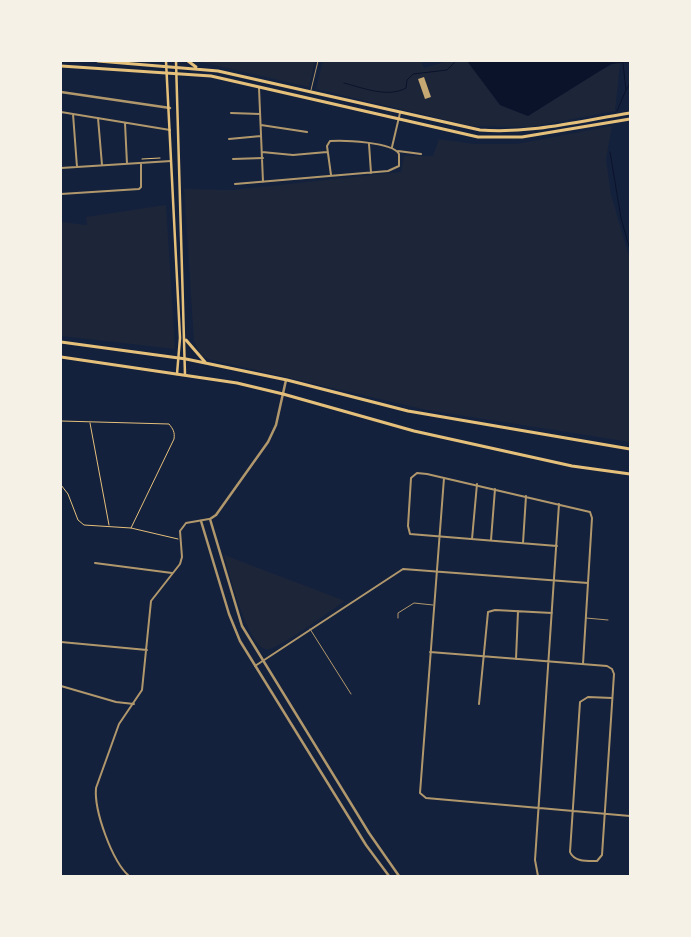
<!DOCTYPE html>
<style>
body{margin:0}
#map{position:relative;width:691px;height:937px;overflow:hidden;background:#14213d;font-family:Montserrat,sans-serif}
canvas{display:block}
.frame{position:absolute;inset:0;border:62px solid #f6f1e7;pointer-events:none}
</style>
<div id="map">
<canvas width="691" height="937"></canvas>
<div class="frame"></div>
</div>
<script>
const c = document.querySelector('canvas').getContext('2d');
c.lineJoin = 'round';
function paint(path, color) {
  c.fillStyle = color;
  c.fill(path, 'evenodd');
}
function trace(path, color, width, dash) {
  c.strokeStyle = color;
  c.lineWidth = width;
  c.lineCap = dash ? 'butt' : 'round';
  c.setLineDash(dash || []);
  c.stroke(path);
}
const green = new Path2D(`
 M196,61H315L309,87Z
 M323,61H421L424,68L448,61H468L500,105L528,116L594,74L618,62L620,64L615,111L530,127L472,126L316,89Z
 M612,126L606,159L611,195L630,260V442L427,410L208,359L201,355L194,341L184,189L232,190L401,172L404,156H433L439,139L474,144H516Z
 M166,205L175,349L61,336V222L87,225L86,217Z
 M224,555L345,601C328,612 285,645 269,649C249,654 229,571 224,555Z`);
const water = new Path2D(`
 M467,61H630V62L611,64L528,116L500,105Z`);
const stream = new Path2D(`
 M344,83C363,88 388,98 406,88L407,80L413,74L447,70L456,61
 M627,89L630,83
 M617,111L626,90L623,63
 M610,152L621,218L630,250`);
const building = new Path2D(`
 M424,77L431,97L425,99L418,79Z`);
const path = new Path2D(`
 M142,159L160,158
 M61,421L169,424C173,429 175,432 174,439L131,528
 M90,423L109,525
 M61,485L68,494L78,520L84,525L131,528L178,539`);
const service = new Path2D(`
 M311,90L318,61
 M398,618V613L414,603L433,605
 M586,618L608,620
 M310,629L351,694`);
const minor = new Path2D(`
 M259,88L263,182
 M61,112L170,130
 M231,113L260,114
 M73,114L77,167
 M98,118L102,165
 M125,123L127,164
 M261,125L307,132
 M229,139L261,136
 M369,144L371,173
 M392,147L400,113
 M398,151L421,154
 M262,152L293,155L327,152
 M233,159L263,158
 M61,168L171,161
 M235,184L388,171L399,166V154C393,142 343,140 330,141L327,146L331,175
 M61,194L139,189L141,187V163
 M444,478L420,793L426,798L630,816
 M472,539L477,484
 M491,540L495,489
 M523,543L526,496
 M557,546L410,534L408,526L411,478L417,473L427,474L590,512L592,518L583,664
 M95,563L172,573
 M61,642L147,650
 M430,652L607,666L612,669L614,674L602,855L597,861C587,861 574,862 570,852L580,702L588,697L612,698
 M516,659L518,611
 M255,666L403,569L588,583
 M61,686L116,702L134,704
 M479,704L488,612L495,610L552,613
 M129,876C112,861 94,811 96,788L119,724L142,690L151,601L180,564L182,557L180,531L186,523L209,519
 M295,876H297
 M538,876L535,860L559,504`);
const tertiary = new Path2D(`
 M61,92L170,108
 M286,380L276,425L268,442L216,515L210,519L242,626L369,833L399,876
 M201,521L229,614L240,641L366,845L389,876`);
const secondary = new Path2D(`
 M166,61L180,338L177,374
 M176,61L185,375`);
const primary = new Path2D(`
 M98,61L218,71L480,130C531,134 580,121 630,113
 M188,61L196,67
 M61,66L211,76L478,137H522L630,119
 M186,340L205,362
 M61,342L186,359L287,380L408,411L630,449
 M61,357L237,383L283,394L414,431L572,466L630,474`);
paint(green, '#1d2539');
paint(water, '#0b132b');
trace(stream, '#0b132b', 1);
paint(building, '#c6a872');
trace(path, '#e5c07b', 1);
trace(service, '#b1986c', 1);
trace(minor, '#b1986c', 2);
trace(tertiary, '#b1986c', 2.5);
trace(secondary, '#e5c07b', 2.5);
trace(primary, '#e5c07b', 3);
</script>
